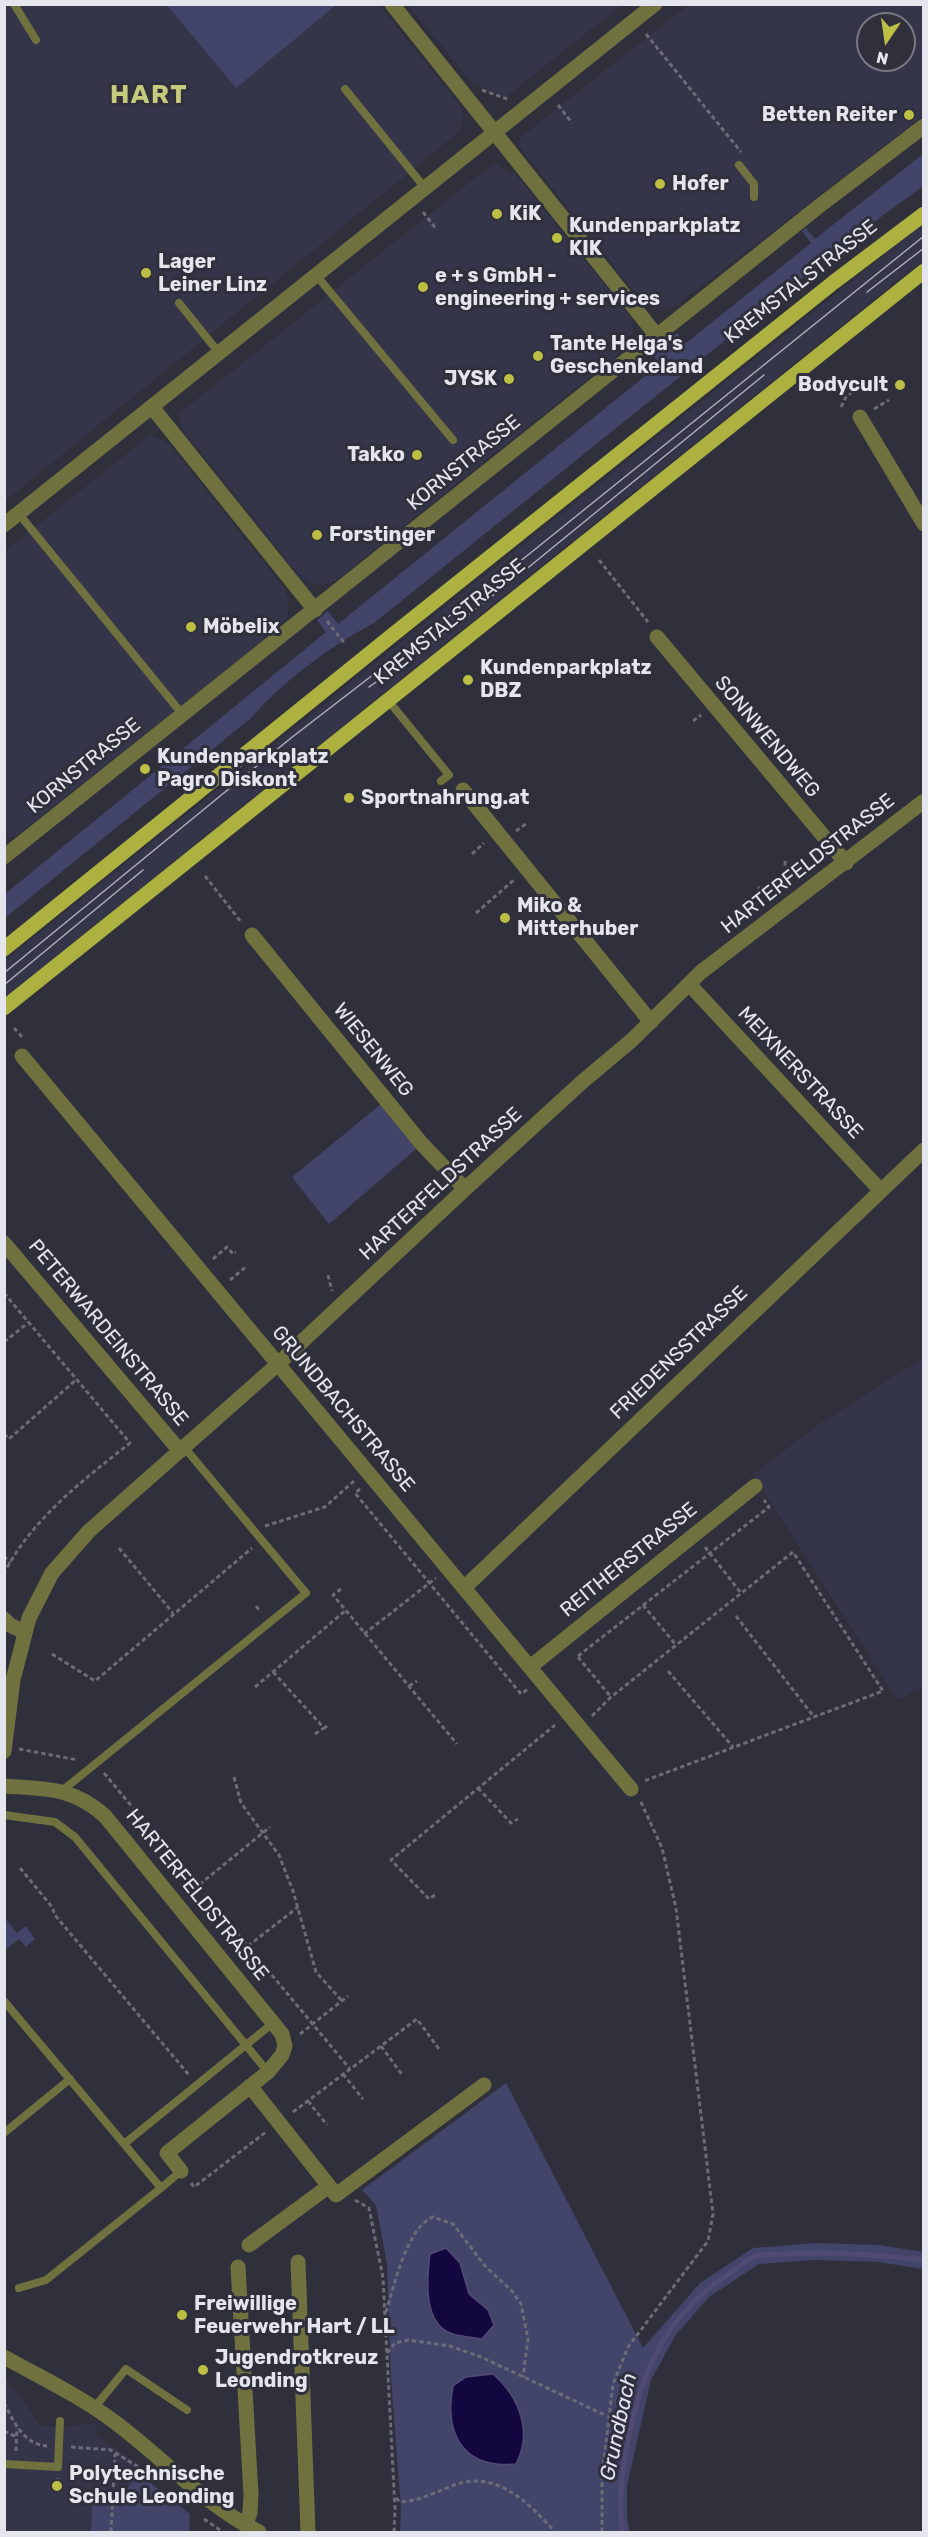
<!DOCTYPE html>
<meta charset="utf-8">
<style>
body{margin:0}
#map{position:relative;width:928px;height:2537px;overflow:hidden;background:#2f303c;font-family:Rubik,sans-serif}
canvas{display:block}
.frame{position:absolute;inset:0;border:6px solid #e4e5ed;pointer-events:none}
.north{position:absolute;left:856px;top:12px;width:60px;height:60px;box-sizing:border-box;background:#2f303c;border:2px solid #777883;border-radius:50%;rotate:193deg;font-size:16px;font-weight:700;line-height:24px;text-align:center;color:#e4e5ed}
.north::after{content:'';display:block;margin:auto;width:21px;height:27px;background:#bcbf44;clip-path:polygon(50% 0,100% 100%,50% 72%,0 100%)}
</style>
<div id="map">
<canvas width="928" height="2537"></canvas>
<div class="frame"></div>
<div class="north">N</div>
</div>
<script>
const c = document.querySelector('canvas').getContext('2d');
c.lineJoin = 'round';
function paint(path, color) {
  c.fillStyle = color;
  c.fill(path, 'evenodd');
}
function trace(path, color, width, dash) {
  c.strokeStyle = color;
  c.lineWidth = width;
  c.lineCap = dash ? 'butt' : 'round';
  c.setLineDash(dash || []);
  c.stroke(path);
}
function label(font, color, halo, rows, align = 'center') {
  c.font = font + ' Rubik,sans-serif';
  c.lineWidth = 6;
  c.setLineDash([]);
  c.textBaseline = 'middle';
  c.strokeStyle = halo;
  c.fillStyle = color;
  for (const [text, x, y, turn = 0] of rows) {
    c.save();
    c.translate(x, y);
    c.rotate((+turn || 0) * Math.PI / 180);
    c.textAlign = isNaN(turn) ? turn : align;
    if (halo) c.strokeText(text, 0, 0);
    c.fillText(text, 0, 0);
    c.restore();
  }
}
const built = new Path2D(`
 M5,5H379L461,107L463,119L459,132L5,501Z
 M408,5H622L506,97L472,83Z
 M688,5H923V116L684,299L674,306L660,309L644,304L525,154L519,142L521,137ZM868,24H904V60H868Z
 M494,163L516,175L630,316L633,328L630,341L621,352L335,581L324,585L309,583L298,574L182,428L177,415Z
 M923,224V260L5,997V960Z
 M150,435L168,443L284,588L289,601L288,614L281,626L30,825L16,835L5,839V551Z
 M923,1358V1688L897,1699L753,1475L816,1426Z
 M4,2375L40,2425L61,2428L86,2423L97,2425L96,2434L140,2466L138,2473L190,2514L189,2532H5Z`);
const green = new Path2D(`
 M167,5H336L236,88Z
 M923,154V186L851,239L374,623C333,644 281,683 251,718L5,918V894L326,632L317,620L328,611L338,624L660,364L651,353L677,333L686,343L811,243L802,231L806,228L815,239Z
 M381,1104L416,1149L329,1224L292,1177Z
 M4,1917L17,1933L26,1926L35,1939L26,1947L19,1939L5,1950Z
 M506,2083L643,2348L700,2283L753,2248L815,2243L880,2245L923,2252V2269L878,2262L815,2260L759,2264L709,2297L675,2336L651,2380L627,2486V2518L630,2532H400L401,2509L391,2378L387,2264L376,2205L362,2190Z
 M138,2473L190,2514L189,2532H91L93,2487L125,2492Z`);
const water = new Path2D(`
 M446,2248L460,2263L469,2294L488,2310L494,2325L482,2339C472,2337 462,2337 453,2334C422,2324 427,2278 430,2254Z
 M493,2374C519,2397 533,2432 516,2464C463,2469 444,2434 453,2386L466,2377Z`);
const stream = new Path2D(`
 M623,2532C618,2505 622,2478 626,2451C640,2373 664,2315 733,2271C740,2266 748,2259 756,2256C764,2253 775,2255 783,2254C831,2251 876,2254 924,2260`);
const path = new Path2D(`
 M646,34L741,152
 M482,90L507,99
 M558,105L572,123
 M423,212L437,230
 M841,407L846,397L859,387
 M874,409L889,400
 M599,560L648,622
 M327,621L345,644
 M401,650L410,661
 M693,721L701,715
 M516,831L527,823
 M472,854L484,843
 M785,861V867L797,878
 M205,876L241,922
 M758,887L768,899
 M476,913L515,879
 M14,1028L23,1038
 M213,1259L227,1247L233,1254L236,1252
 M328,1275L332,1291
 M230,1280L247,1266
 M4,1293L130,1443C82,1481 33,1518 4,1573
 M4,1342L29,1322
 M4,1434L9,1439L77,1379
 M360,1489L355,1493L521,1694L528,1689
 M265,1526L325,1507L354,1481
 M705,1547L741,1593
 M119,1548L173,1613
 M4,1556L10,1563
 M341,1589L333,1595L457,1744
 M643,1605L676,1645
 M256,1606L261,1612
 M736,1616L814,1717
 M364,1634L436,1578
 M52,1654L95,1681L252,1548
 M578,1656L769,1507L764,1500
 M578,1657L611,1697
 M668,1671L733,1747
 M273,1672L324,1728L329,1725
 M409,1686L417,1681
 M255,1687L345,1611
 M592,1716L611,1697L793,1552L883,1691L644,1781
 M315,1734L324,1728
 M19,1749L78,1760
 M104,1773L350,2069
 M234,1777L241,1803L279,1855L293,1891L316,1972L342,2001
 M478,1788L511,1823L518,1819
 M20,1868L53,1908L54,1914L189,2075
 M188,1894L270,1827
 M435,1895L429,1899L391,1860L555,1725
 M248,1946L298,1907
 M300,2034L348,1996
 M381,2046L403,2076
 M343,2074L363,2099
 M308,2101L327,2125
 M293,2112L417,2019L439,2049
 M191,2183L194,2187L266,2132
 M355,2200L369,2208L383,2278L395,2509L394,2532
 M386,2312C394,2286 407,2227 433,2217L453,2224L485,2266L512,2291L521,2304L528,2339L523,2377
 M387,2353L395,2343L408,2340L450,2346L481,2357L607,2416
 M4,2403C14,2422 23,2444 47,2446
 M4,2431L17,2437
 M71,2447L111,2450L148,2473
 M16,2451L17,2428
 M71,2467L114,2469
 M57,2486L58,2478
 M396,2498L400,2502C420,2501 438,2491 457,2484C498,2471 530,2504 555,2532
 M204,2519L223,2532
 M111,2532L115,2454
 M602,2532V2477L613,2384L628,2347L708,2241L713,2214L676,1908L662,1848L640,1800`);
const service = new Path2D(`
 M14,4L36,40
 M345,89L425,188
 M739,165L754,184V197
 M316,275L453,440
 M179,303L219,353
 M19,514L183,715
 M387,699L449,775L441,781
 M63,1790L306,1593L184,1447
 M4,1815L55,1822L75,1837L268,2072
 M4,2001L161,2188L46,2280L19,2288
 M4,2133L70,2079
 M124,2144L273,2023
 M161,2188L181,2171
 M94,2408L126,2369L187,2410
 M4,2464L58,2467L60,2421`);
const minor = new Path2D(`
 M392,4L657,336
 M152,407L315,610
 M860,417L924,524
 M4,525L655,4
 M657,637L846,863
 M463,790L651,1022
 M4,857L818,207L924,126
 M252,935L421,1143L465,1189
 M689,984L880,1190
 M22,1056L631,1789
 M4,1243L180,1451
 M465,1587L924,1150
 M4,1619L10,1625L24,1632
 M530,1667L755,1486
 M4,1751L13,1680L29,1618L52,1573L89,1531L278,1364L465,1189L582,1082L632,1040L701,972L924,801
 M4,1786C47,1789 72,1787 105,1816L282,2034L285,2046L282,2055L268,2072L167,2153L181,2171
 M250,2086L329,2186
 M249,2245L329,2186L336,2195L484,2085
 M298,2262L308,2532
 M238,2267L251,2495L250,2513L245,2525
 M4,2357C42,2378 82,2397 116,2423C164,2459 205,2505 259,2532`);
const primary = new Path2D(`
 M4,949L390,637L834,282L924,214
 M4,1008L924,271`);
const tram = new Path2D(`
 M867,292L924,248
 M369,687L428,646L524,571L764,375
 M4,973L291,738L518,563L924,236
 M4,985L143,870`);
const markers = [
 [909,115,6,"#bcbf44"],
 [660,184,6,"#bcbf44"],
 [497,214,6,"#bcbf44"],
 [557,238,6,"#bcbf44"],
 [146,273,6,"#bcbf44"],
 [423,287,6,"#bcbf44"],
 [538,356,6,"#bcbf44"],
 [509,379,6,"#bcbf44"],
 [900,385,6,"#bcbf44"],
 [417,455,6,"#bcbf44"],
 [317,535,6,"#bcbf44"],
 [191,627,6,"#bcbf44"],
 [468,680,6,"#bcbf44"],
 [145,769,6,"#bcbf44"],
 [349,798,6,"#bcbf44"],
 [505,918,6,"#bcbf44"],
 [182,2315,6,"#bcbf44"],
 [203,2370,6,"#bcbf44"],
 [57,2486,6,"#bcbf44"]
];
const poiNames = [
 ["Betten Reiter",897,115,"right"],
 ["Hofer",672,184],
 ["KiK",509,214],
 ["Kundenparkplatz",569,226],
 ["KIK",569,249],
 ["Lager",158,262],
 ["Leiner Linz",158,285],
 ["e + s GmbH -",435,276],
 ["engineering + services",435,299],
 ["Tante Helga's",550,344],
 ["Geschenkeland",550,367],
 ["JYSK",497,379,"right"],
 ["Bodycult",888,385,"right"],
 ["Takko",405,455,"right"],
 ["Forstinger",329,535],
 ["Möbelix",203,627],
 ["Kundenparkplatz",480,668],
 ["DBZ",480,691],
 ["Kundenparkplatz",157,757],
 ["Pagro Diskont",157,780],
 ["Sportnahrung.at",361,798],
 ["Miko &",517,906],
 ["Mitterhuber",517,929],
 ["Freiwillige",194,2304],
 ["Feuerwehr Hart / LL",194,2327],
 ["Jugendrotkreuz",215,2358],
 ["Leonding",215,2381],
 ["Polytechnische",69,2474],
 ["Schule Leonding",69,2497]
];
const streetNames = [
 ["KREMSTALSTRASSE",801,282,-38],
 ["KORNSTRASSE",464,463,-39],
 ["KREMSTALSTRASSE",450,622,-39],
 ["SONNWENDWEG",767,737,50],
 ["KORNSTRASSE",84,766,-39],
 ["HARTERFELDSTRASSE",808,864,-38],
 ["WIESENWEG",373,1050,51],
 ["MEIXNERSTRASSE",800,1073,47],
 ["HARTERFELDSTRASSE",441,1184,-43],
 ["PETERWARDEINSTRASSE",108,1333,50],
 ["FRIEDENSSTRASSE",679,1353,-44],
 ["GRUNDBACHSTRASSE",343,1409,50],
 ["REITHERSTRASSE",629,1560,-39],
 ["HARTERFELDSTRASSE",197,1895,51]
];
const waterNames = [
 ["Grundbach",619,2427,-78]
];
const districtNames = [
 ["HART",149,95]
];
paint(built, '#343548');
paint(green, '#43446a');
paint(water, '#12073f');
trace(water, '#514a73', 1.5);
trace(stream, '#514a73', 5);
trace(path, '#6b6c77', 3, [4.5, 3]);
trace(service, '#6f723f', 8);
trace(minor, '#6f723f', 15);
trace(primary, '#adb140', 15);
trace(tram, '#afb0b9', 1.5);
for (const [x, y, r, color] of markers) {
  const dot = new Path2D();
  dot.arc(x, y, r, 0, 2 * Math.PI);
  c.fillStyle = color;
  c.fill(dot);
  trace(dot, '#2f303c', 2);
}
label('bold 20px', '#e4e5ed', '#2f303c', poiNames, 'left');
label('20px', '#e4e5ed', '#2f303c', streetNames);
label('italic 21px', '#e0e2f5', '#2f303c', waterNames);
c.letterSpacing = '1.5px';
label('bold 26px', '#c6ca7d', '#2f303c', districtNames);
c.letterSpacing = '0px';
</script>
